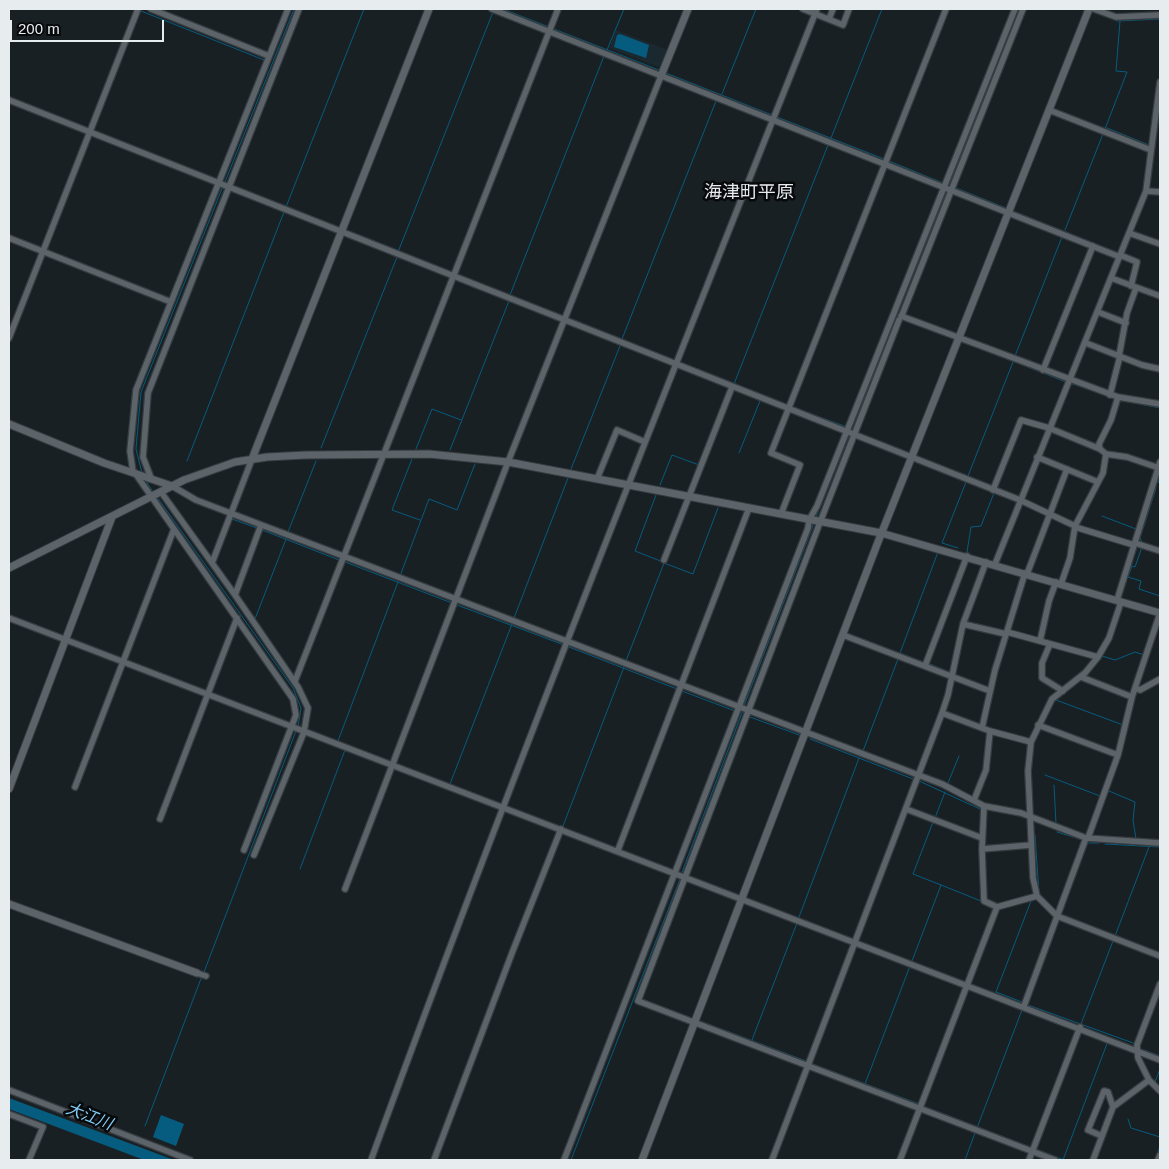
<!DOCTYPE html>
<meta charset="utf-8">
<style>
body{margin:0}
#map{position:relative;width:1169px;height:1169px;overflow:hidden;background:#192024;font-family:Arial,sans-serif}
canvas{display:block}
.frame{position:absolute;inset:0;border:10px solid #e7ecef;pointer-events:none}
.scale{position:absolute;left:10px;top:20px;width:154px;height:22px;box-sizing:border-box;border:2px solid #e7ecef;border-top:0;padding-left:6px;font-size:15px;line-height:18px;white-space:nowrap;color:#e7ecef;-webkit-text-stroke:4px #07090b;paint-order:stroke}
</style>
<div id="map">
<canvas width="1169" height="1169"></canvas>
<div class="frame"></div>
<div class="scale">200 m</div>
</div>
<script>
const c = document.querySelector('canvas').getContext('2d');
c.lineJoin = 'round';
function paint(path, color) {
  c.fillStyle = color;
  c.fill(path, 'evenodd');
}
function trace(path, color, width, dash) {
  c.strokeStyle = color;
  c.lineWidth = width;
  c.lineCap = dash ? 'butt' : 'round';
  c.setLineDash(dash || []);
  c.stroke(path);
}
function label(font, color, halo, rows, align = 'center') {
  c.font = font + ' Arial,"Noto Sans JP",sans-serif';
  c.lineWidth = 5;
  c.setLineDash([]);
  c.textBaseline = 'middle';
  c.strokeStyle = halo;
  c.fillStyle = color;
  for (const [text, x, y, turn = 0] of rows) {
    c.save();
    c.translate(x, y);
    c.rotate((+turn || 0) * Math.PI / 180);
    c.textAlign = isNaN(turn) ? turn : align;
    if (halo) c.strokeText(text, 0, 0);
    c.fillText(text, 0, 0);
    c.restore();
  }
}
const built = new Path2D(`
 M616,30L668,50L661,68L609,48Z`);
const water = new Path2D(`
 M620,34L649,45L646,58L614,47L617,35Z
 M9,1098L174,1160H144L9,1109Z
 M161,1115L184,1124L176,1146L153,1137Z`);
const stream = new Path2D(`
 M503,9L549,27
 M141,11L264,60
 M1098,13L1117,21L1160,19
 M554,29L659,70
 M607,50L624,9
 M666,73L772,115
 M722,94L756,9
 M777,117L884,159
 M1107,128L1149,145L1152,120
 M1105,129L1127,72L1116,71L1120,21
 M831,138L882,9
 M889,161L943,183
 M225,182L294,9
 M948,187L1019,9
 M956,188L1006,208
 M286,207L364,9
 M1013,211L1116,252
 M1065,230L1103,134
 M359,235L452,272
 M398,252L493,12
 M456,274L564,316
 M510,295L604,56
 M569,318L674,360
 M622,339L716,101
 M977,347L1066,382
 M1015,356L1062,237
 M680,362L788,405
 M1070,383L1116,399
 M734,384L828,145
 M1119,400L1160,408
 M792,407L847,427
 M850,431L946,191
 M321,448L397,257
 M416,449L432,409L461,420
 M450,450L509,301
 M739,453L760,401
 M412,459L392,510L420,520
 M187,461L284,212
 M571,469L620,346
 M142,473L136,449L141,392L223,186
 M968,476L1013,362
 M146,481L153,492
 M1158,483L1160,476
 M660,485L672,455L699,465
 M656,495L635,551L663,562
 M157,497L293,688L301,708L298,727
 M1102,516L1136,529
 M816,517L849,435
 M232,519L257,528
 M262,530L339,560
 M288,532L316,461
 M1142,542L1140,538L1156,488
 M1142,547L1135,567L1132,566L1128,577L1141,581L1139,589L1160,596
 M958,548L942,543L966,482
 M967,552L971,527L981,526L994,493
 M345,562L452,603
 M400,576L429,499L457,510L475,464
 M457,605L564,645
 M514,618L568,478
 M255,619L286,539
 M569,647L677,689
 M1102,656L1115,660L1135,652L1144,655
 M626,661L664,563L693,574L718,508
 M923,662L900,653L938,552
 M930,664L949,672
 M956,675L988,687
 M682,691L735,711
 M1056,700L1123,725
 M744,706L814,523
 M750,717L799,735
 M810,739L913,779
 M338,741L398,582
 M863,751L898,659
 M1045,775L1100,796
 M919,781L980,809
 M948,783L959,756
 M450,784L512,624
 M1054,785L1056,824
 M1109,791L1135,802L1133,820L1136,839
 M1100,796L1114,757
 M935,818L945,792
 M563,826L624,667
 M1057,832L1083,840
 M1086,834L1092,818
 M1035,835L1039,893
 M1089,843H1099
 M1105,844L1160,847
 M300,869L345,750
 M681,875L743,710
 M941,885L981,901
 M799,917L859,758
 M1115,936L1149,847
 M1117,936L1160,953
 M912,961L941,885L913,874L933,822
 M204,972L296,731
 M642,999L691,1018
 M1022,1002L996,992L1031,901
 M1028,1005L1133,1043
 M700,1021L806,1061
 M1081,1024L1113,941
 M752,1040L797,923
 M1144,1050L1160,1056
 M810,1063L919,1104
 M1155,1082L1160,1069
 M865,1084L910,966
 M923,1106L1030,1147
 M1128,1119L1131,1128L1160,1137
 M145,1126L202,976
 M977,1128L1022,1010
 M1036,1149L1064,1160
 M1157,1155L1160,1146
 M571,1160L680,879
 M965,1160L975,1133
 M1063,1160L1108,1041`);
const minor = new Path2D(`
 M151,9L269,56
 M492,9L1120,257
 M803,9L843,25L849,9
 M1094,9L1116,17L1160,15
 M829,19L833,9
 M9,100L1020,500L1075,526
 M1049,110L1151,150
 M1146,191L1160,192
 M1129,233L1160,244
 M9,238L171,302
 M1120,255L1137,262L1131,286
 M1111,278L1160,296
 M1098,312L1126,323
 M902,315L1023,9
 M901,316L1118,397L1111,420L1099,444L1100,449L1106,454L1127,457L1159,468
 M899,320L819,525L638,1001L1055,1160
 M9,338L138,9
 M1086,343L1142,365L1160,369
 M1119,356L1127,313L1136,288
 M1043,370L1093,246
 M1110,395L1120,356
 M1118,397L1160,404
 M1037,457L1098,482
 M252,459L212,563L235,595L261,525
 M133,472L130,451L136,390L288,9
 M151,478L143,457L148,393L299,9
 M597,479L617,430L645,442
 M172,486L196,500L942,784L984,806L1021,813L1086,838L1160,843
 M993,490L1021,420L1049,428L1100,449
 M161,492L212,563
 M781,514L800,465L771,453L946,9
 M1075,527L1134,545
 M174,529L293,699L296,715L244,850
 M1135,543L1160,551
 M664,560L732,387
 M995,564L1146,191L1160,82
 M1027,574L1067,469
 M1061,584L1070,558L1075,526L1103,473L1106,454
 M235,595L298,687L308,708L304,732L254,855
 M1117,600L1160,462
 M1121,602L1109,638L1098,657L1085,673L1052,699L1031,742L1028,771L1033,878L1037,896L1057,916L1160,956
 M9,618L1160,1060
 M963,624L1006,634
 M1007,632L1098,657
 M843,635L990,691
 M1040,641L1049,601L1056,582
 M1050,644L1042,663V678L1063,691
 M925,666L967,556
 M1081,677L1132,697
 M295,681L558,9
 M1135,688L1140,690L1160,679
 M942,713L982,728
 M1038,725L1118,755
 M990,731L1031,742
 M75,787L174,529L135,473
 M974,800L986,770L990,731L982,728L995,670L1025,573
 M984,806L982,849L984,901L997,907L1037,896
 M906,809L982,838
 M160,819L237,618
 M1088,838L1118,755L1132,697L1160,613
 M982,849L1031,845
 M618,850L749,508
 M345,889L508,462L661,76
 M197,973L206,976
 M1160,984L1137,1045L1138,1058L1149,1080L1160,1091
 M1024,1006L1086,838
 M9,1090L190,1160
 M9,1114L43,1127L29,1160
 M1102,1136L1088,1130L1104,1091L1108,1092L1113,1107
 M371,1160C512,774 665,391 817,9
 M434,1160L512,953L561,829
 M564,1160L808,528L809,520L817,506L1015,9
 M772,1160L942,713L948,695L963,624L986,562
 M900,1160L997,907
 M1029,1160L1080,1027
 M1093,1160L1113,1107L1149,1080
 M1158,1160L1160,1155`);
const tertiary = new Path2D(`
 M661,76L688,9
 M9,424L104,463L172,486
 M252,459L429,9
 M9,568L184,480L235,462L267,457L306,455L429,454L508,462L881,533L1160,613
 M9,789L112,517
 M9,904L197,973
 M642,1160L878,542L1089,9`);
const waterNames = [
 ["大江川",89,1117,21]
];
const quarterNames = [
 ["海津町平原",749,193]
];
paint(built, '#1a2830');
paint(water, '#065c7f');
trace(stream, '#065c7f', 1);
trace(minor, '#363c40', 8);
trace(tertiary, '#363c40', 9);
trace(minor, '#5c646a', 5.5);
trace(tertiary, '#5c646a', 7);
label('italic 16px', '#84d1fc', '#07090b', waterNames);
label('18px', '#e7ecef', '#07090b', quarterNames);
</script>
